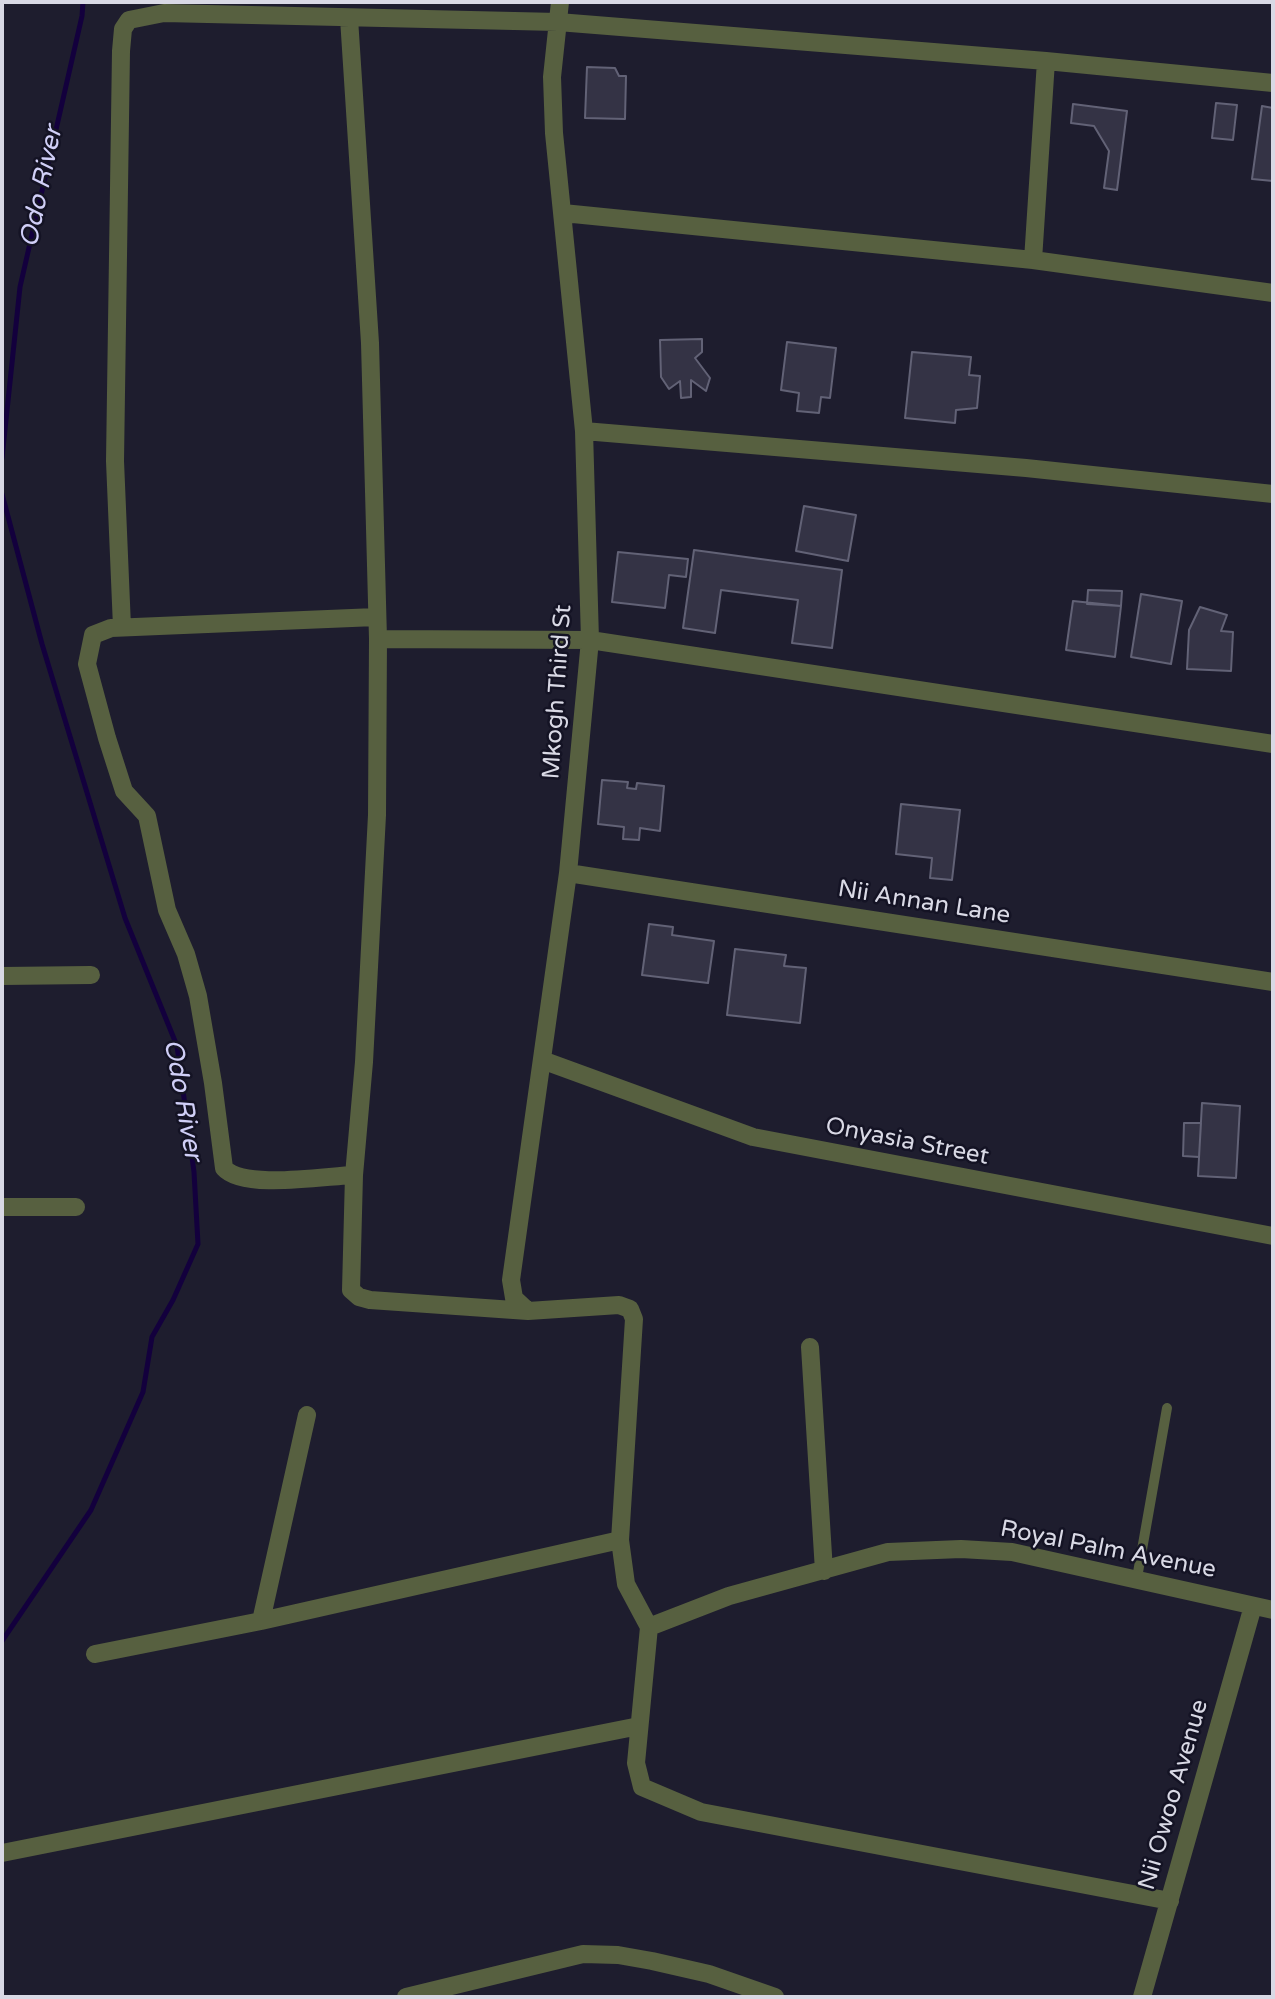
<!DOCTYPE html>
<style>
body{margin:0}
#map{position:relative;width:1275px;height:1999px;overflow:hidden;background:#1e1d2e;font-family:"Varela Round",sans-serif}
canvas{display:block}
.frame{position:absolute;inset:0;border:4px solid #d9d9e5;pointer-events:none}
</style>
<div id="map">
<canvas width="1275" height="1999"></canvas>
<div class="frame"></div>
</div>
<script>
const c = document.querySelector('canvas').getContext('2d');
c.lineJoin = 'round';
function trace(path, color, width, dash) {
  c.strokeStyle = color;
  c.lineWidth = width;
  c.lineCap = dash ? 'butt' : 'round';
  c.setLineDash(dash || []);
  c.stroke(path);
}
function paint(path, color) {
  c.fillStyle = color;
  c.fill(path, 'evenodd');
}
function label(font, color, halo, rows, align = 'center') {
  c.font = font + ' "Varela Round",sans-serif';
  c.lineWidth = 5;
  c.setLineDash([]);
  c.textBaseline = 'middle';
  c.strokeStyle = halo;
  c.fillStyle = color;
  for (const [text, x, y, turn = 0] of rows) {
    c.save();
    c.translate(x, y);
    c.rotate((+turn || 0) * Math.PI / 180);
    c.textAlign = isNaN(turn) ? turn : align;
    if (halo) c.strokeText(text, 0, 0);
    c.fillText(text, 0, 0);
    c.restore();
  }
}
const stream = new Path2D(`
 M2,458L20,287L82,16L83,2
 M2,494L42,644L125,918L177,1046L194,1172L198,1244L173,1300L152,1337L143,1392L91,1510L2,1641`);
const building = new Path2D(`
 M587,67L615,68L619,76H626L625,119L585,118Z
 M1216,103L1237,105L1233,140L1212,138Z
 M1073,104L1127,111L1117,190L1104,188L1109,151L1094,126L1071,123Z
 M1262,106L1273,108V181L1252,179Z
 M702,339V352L695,358L710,378L706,391L691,380V397L681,398L680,381L669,389L661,377L660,340Z
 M787,342L836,348L830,398L821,397L819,413L797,411L799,393L781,390Z
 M912,352L971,357L969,375L980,376L977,408L956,410L955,423L905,418Z
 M804,506L856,515L848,561L796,551Z
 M694,550L842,570L832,648L792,643L798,600L721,590L715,633L683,628Z
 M618,552L688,559L686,577L669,575L665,608L612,602Z
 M1088,590L1122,591L1121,606L1087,604Z
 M1141,594L1182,601L1171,664L1131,657Z
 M1073,601L1121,606L1115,657L1066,650Z
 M1200,607L1227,615L1221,631L1233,632L1231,671L1187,669L1189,630Z
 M602,780L628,782L627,788L636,789L637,783L664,786L660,831L640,828L639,840L623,839L624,827L598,824Z
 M901,804L960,810L952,880L930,878L932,858L896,854Z
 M649,924L673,927L672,935L714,941L708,983L642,975Z
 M735,949L786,955L784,966L806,968L800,1023L727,1015Z
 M1202,1103L1240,1106L1236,1178L1198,1176Z
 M1184,1123H1201L1199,1157L1183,1156Z`);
const service = new Path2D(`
 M1137,1578L1167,1408`);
const minor = new Path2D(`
 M560,2L552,77L554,133L584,431L590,640L568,873L511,1280L514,1298L528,1311L619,1305L630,1309L634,1319L620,1540L626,1584L649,1627L636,1763L642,1787L701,1812L1170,1901
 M349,18L370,343L378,639L377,815L364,1062L354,1175L351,1290L359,1297L370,1300L528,1311
 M563,213L1033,260L1273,293
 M1033,260L1046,61
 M584,431L1026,468L1273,494
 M122,627L115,461L121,51L123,29L129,20L164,13L558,22L1046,61L1273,83
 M378,639L590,640L1273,744
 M568,873L1273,982
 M2,976L91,975
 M542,1060L753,1137L1273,1236
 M354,1175C325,1176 243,1190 224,1168L213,1083L198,996L186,954L167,910L147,816L124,791L107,738L87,664L93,635L111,628L376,617
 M2,1207H76
 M810,1347L824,1571
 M261,1621L307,1415
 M649,1627L729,1596L888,1552L961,1549L1012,1552L1273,1610
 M95,1654L261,1621L620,1540
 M2,1853L639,1726
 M406,1997L583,1954L618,1955L652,1961L709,1974L775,1997
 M1142,1997L1253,1606`);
const streetNames = [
 ["Mkogh Third St",558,692,-86],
 ["Nii Annan Lane",924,903,9],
 ["Onyasia Street",907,1142,11],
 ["Royal Palm Avenue",1108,1550,11],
 ["Nii Owoo Avenue",1174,1795,-74]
];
const waterNames = [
 ["Odo River",42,187,-78],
 ["Odo River",182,1100,80]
];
trace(stream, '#13003d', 5);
paint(building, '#343345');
trace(building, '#626276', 2);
trace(service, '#576040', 10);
trace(minor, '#576040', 18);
label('24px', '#d9d9e5', '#141324', streetNames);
label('italic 26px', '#d0cff7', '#141324', waterNames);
</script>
